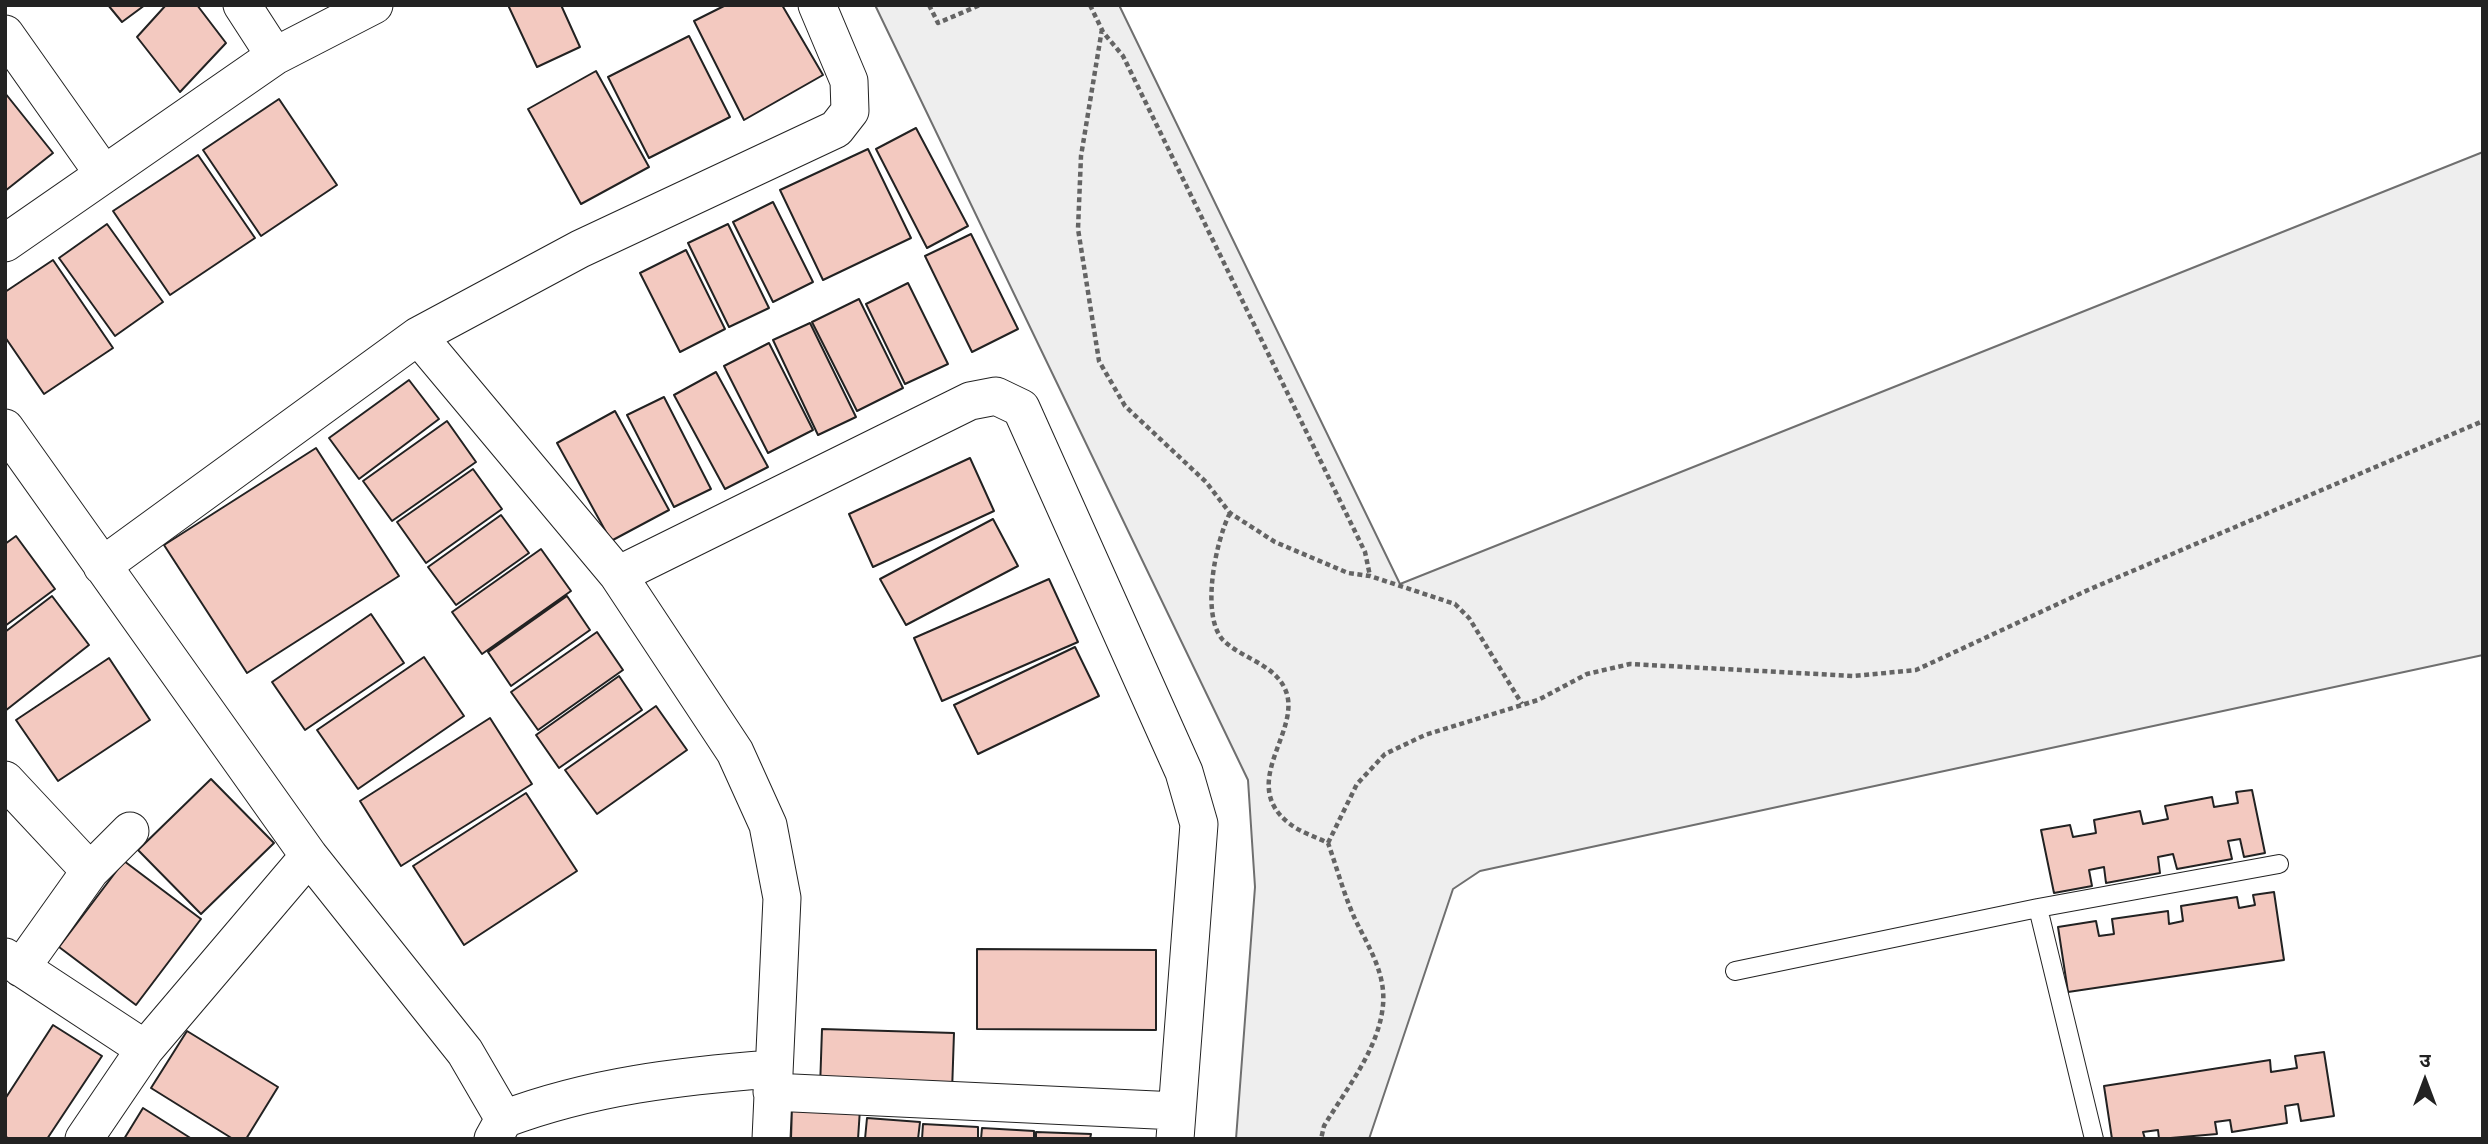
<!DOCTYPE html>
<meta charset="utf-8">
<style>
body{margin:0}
#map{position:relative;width:2488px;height:1144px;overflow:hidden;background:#fff;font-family:Lato,"Noto Sans Devanagari",sans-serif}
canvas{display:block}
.frame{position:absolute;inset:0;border:7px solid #222;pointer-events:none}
.north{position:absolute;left:2390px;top:1046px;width:70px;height:70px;-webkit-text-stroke:5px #fff;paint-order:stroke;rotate:0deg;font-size:19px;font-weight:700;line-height:28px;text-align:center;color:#222}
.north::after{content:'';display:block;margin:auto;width:24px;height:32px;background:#222;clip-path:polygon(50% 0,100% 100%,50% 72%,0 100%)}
</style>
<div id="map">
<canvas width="2488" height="1144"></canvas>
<div class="frame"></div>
<div class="north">उ</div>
</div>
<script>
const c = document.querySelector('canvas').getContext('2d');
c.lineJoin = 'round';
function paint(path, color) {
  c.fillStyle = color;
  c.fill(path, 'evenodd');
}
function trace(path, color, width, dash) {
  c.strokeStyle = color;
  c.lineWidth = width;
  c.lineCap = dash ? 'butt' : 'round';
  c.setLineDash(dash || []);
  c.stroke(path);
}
const green = new Path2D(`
 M875,5H1119L1400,584L2483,152V655L1480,871L1453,889L1369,1139H1236L1255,887L1248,780Z`);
const building = new Path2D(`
 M108,5H145L122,22Z
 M166,5H197L226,43L180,92L137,37Z
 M508,5H561L580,47L537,67Z
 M726,5H782L823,75L744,120L694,21Z
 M689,36L730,117L649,158L608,77Z
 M596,71L649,167L581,204L528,109Z
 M5,93L53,153L5,191Z
 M279,99L337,185L261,236L203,150Z
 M916,128L968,226L927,248L876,149Z
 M868,149L911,238L823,280L780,190Z
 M198,155L255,238L170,295L113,211Z
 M773,202L813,282L773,302L733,222Z
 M107,224L163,302L115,336L59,258Z
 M728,224L769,308L729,327L688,243Z
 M971,234L1018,329L972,352L925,256Z
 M686,250L725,329L680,352L640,273Z
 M53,260L113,348L44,394L5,337V292Z
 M908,283L948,364L905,384L866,304Z
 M859,299L903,388L857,411L812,322Z
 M810,323L856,417L818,435L773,340Z
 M769,343L813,430L768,453L724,366Z
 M716,372L768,467L725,489L674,395Z
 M409,380L439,419L359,479L329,438Z
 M664,397L711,489L674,507L627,415Z
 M615,411L669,510L611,541L557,443Z
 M447,421L476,462L392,521L363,481Z
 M316,448L399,576L247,673L164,545Z
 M970,458L994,511L873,567L849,514Z
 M473,469L502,509L426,563L397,522Z
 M501,515L529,553L456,605L428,567Z
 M993,519L1018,566L906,625L880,579Z
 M16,536L55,589L5,626V544Z
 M541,549L571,591L482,654L452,612Z
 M1049,579L1078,642L942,701L914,638Z
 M52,596L89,645L5,711V632Z
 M567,596L590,630L511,686L488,652Z
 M371,614L404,663L305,730L272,682Z
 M597,632L623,670L538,730L511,692Z
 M1075,647L1099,696L978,754L954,705Z
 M424,657L464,716L358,789L317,730Z
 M109,658L150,720L58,781L16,720Z
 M619,676L642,710L559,768L536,735Z
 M656,706L687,750L597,814L565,770Z
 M490,718L532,784L401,866L360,801Z
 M211,779L274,843L201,914L138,850Z
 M2252,790L2265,853L2244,857L2240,839L2228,841L2232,859L2177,869L2173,854L2158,857L2160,873L2106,883L2104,867L2089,870L2092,886L2054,893L2041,830L2070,825L2073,837L2096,833L2094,820L2140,811L2143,824L2168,819L2165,806L2212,797L2214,807L2238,803L2236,792Z
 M526,793L577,871L464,945L413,866Z
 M124,861L201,919L136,1005L59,947Z
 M2274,892L2284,960L2068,992L2058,927L2096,921L2099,936L2114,934L2112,919L2168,911L2169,924L2183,921L2181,906L2237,897L2239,908L2255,905L2253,895Z
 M977,949L1156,950V1030L977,1029Z
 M53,1025L102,1056L47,1139H9L5,1136V1099Z
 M822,1029L954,1033L952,1092L820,1088Z
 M187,1031L278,1087L246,1139H233L151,1088Z
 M2324,1052L2334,1116L2301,1121L2298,1104L2285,1106L2287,1123L2232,1132L2230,1120L2215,1122L2217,1134L2159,1139L2158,1130L2143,1132L2145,1139H2112L2104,1086L2270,1060L2271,1072L2297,1068L2295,1056Z
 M792,1106L860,1109L858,1139H791Z
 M143,1108L192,1139H124Z
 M867,1118L920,1122L918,1139H865Z
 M923,1124L978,1127V1139H922Z
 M982,1128L1034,1131V1139H981Z
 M1036,1132L1091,1134L1090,1139H1036Z`);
const path = new Path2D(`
 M929,5L938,23L980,5
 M1090,5L1103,32L1123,56L1365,552L1370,576
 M1102,29L1081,156L1078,229L1099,361L1125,406L1206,482L1230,513L1275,542L1348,573L1370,576L1455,604L1469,618L1522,704
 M1230,513C1216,540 1200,615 1223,640C1241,658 1274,664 1285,689C1304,730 1236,783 1290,824C1300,832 1316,837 1328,843C1337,868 1344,895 1355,919C1368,946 1386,973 1383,1005C1379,1049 1346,1089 1324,1126L1321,1139
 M1328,843L1357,784L1385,754L1425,735L1538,700L1587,674L1630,664L1854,676L1916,670L2088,590L2483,421`);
const service = new Path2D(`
 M2038,908L2094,1139
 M1735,971L2038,908L2279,864`);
const minor = new Path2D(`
 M242,5L275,56
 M5,34L103,173
 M5,243L275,56L374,5
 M418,336L618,575L735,752L768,825L782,898L771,1139
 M5,428L309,856L465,1052L504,1119
 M102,566L418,336L580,249L836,129L850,111L849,81L817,5
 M618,575L970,401L996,396L1021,408L1184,772L1199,824L1175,1139
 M5,780L90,871
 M5,957L145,1049
 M21,968L90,871L130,831
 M772,1092L1177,1111
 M84,1139L145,1049L309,856
 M493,1139L504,1119C592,1086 680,1076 773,1069`);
paint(green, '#eee');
trace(green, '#6f6f6f', 2);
paint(building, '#f3c9c0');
trace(building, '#222', 2);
trace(service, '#222', 20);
trace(minor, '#222', 39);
trace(path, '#646464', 4.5, [5, 3.5]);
trace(service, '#fff', 18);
trace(minor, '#fff', 37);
</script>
